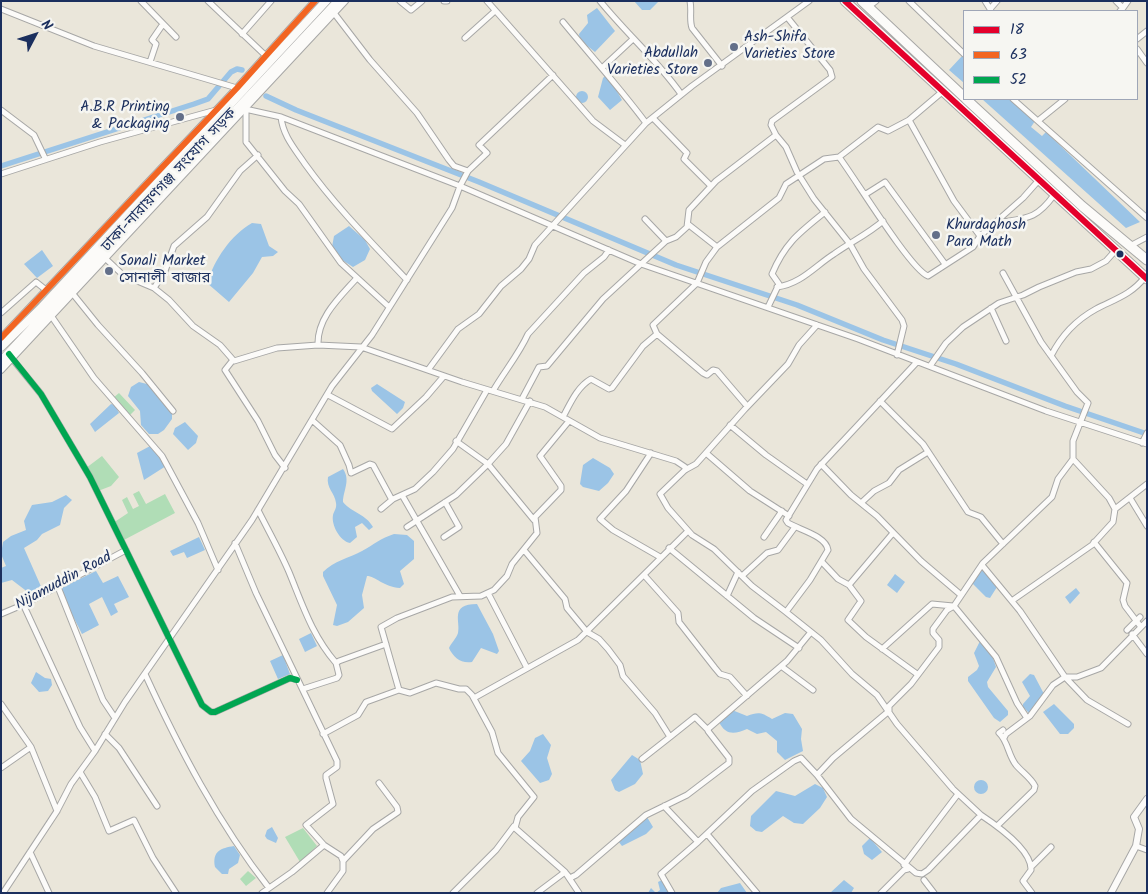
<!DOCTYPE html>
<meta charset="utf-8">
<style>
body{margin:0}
#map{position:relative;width:1148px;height:894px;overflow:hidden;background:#eae6da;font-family:Kalam,sans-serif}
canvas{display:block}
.frame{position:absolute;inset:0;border:2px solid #1b2f5e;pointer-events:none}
.legend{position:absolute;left:963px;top:10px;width:175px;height:90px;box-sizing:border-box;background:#f6f6f2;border:1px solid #9ea6b7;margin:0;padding:6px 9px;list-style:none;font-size:15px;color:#1b2f5e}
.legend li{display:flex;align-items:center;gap:10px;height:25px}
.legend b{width:25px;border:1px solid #9ea6b7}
.north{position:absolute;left:10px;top:10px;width:50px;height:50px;-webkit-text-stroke:4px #f6f6f2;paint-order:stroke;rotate:50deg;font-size:14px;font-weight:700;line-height:20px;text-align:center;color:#1b2f5e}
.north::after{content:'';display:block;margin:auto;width:18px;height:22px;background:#1b2f5e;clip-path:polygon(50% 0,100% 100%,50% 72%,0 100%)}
</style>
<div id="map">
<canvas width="1148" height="894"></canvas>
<div class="frame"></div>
<ul class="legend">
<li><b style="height:6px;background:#e4002b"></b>18</li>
<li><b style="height:6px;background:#f26522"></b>63</li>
<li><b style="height:6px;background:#00a651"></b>52</li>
</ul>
<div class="north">N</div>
</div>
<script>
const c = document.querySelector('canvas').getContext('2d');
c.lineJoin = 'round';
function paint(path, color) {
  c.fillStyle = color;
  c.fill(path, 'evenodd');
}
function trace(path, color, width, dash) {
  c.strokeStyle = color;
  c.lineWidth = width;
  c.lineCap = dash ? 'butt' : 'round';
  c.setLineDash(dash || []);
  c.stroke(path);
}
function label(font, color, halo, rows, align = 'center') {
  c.font = font + ' Kalam,"Noto Sans Bengali",sans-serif';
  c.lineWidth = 5;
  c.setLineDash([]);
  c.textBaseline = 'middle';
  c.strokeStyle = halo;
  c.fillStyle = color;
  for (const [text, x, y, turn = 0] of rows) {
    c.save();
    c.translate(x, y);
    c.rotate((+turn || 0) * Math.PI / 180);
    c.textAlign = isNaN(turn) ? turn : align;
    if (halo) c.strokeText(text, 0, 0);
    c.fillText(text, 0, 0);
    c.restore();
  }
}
const green = new Path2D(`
 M119,393L135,410L129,416L113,398Z
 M102,456L119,477L111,486L98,491L86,468Z
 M139,491L146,504L165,494L175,513L122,541L113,523L128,513L122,500L127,497L133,509L139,506L133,494Z
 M303,828L317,846L300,862L285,837Z
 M248,871L256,878L246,886L240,879Z`);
const water = new Path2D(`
 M634,1H659L650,10H642Z
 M597,8L615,31L595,52L580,40L579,34L588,23L587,15Z
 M962,56L964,58V83L949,70Z
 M607,74L622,100L610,110L598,97L603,78Z
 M576 97a6 6 0 1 1 12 0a6 6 0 1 1-12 0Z
 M982,99H1010L1035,121L1031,127L1042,136L1046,132L1140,222L1126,228Z
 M252,223L261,224L269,246L278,252L273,256L262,257L253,273L229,302L207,283C215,259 230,236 252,223Z
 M349,226L365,240L370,249L365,260L353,267L342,260L332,247L334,236Z
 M42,250L53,266L37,278L24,264Z
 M139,382L147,384L172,414V419L164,430L158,434H149L141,425L140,411L128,396L131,387Z
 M377,384L405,402L403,408L397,414L372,391L371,388Z
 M111,404L115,405L119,413L95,432L90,424Z
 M185,422L198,436L196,443L188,450L173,434L175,428Z
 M152,445L166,466L144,480L137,453Z
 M593,458L610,468L614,474L608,483L599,491L583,487L580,484L583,465Z
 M343,469C351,480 343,491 343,502C352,513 366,514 373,527L369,530L362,523L355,527L357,537L350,543C340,541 331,525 333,515C334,511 337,508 336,503C335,493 326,488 328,477Z
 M66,495L72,500L64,508L60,525L42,534L37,540L24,548L43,591L29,593L12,580L1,583V568L6,566L1,554L3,542L11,536L26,530L24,521L32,505L52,502Z
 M394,534L407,535L414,541V559L400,571L404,584L400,588C384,587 375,576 367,576L362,595L364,608L348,622L337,626L333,625L337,605L323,576V572C334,561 349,558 362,551C373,545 381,538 394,534Z
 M199,537L205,550L187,558L184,552L173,556L170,551Z
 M983,569L997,587L990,598L986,597L972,583Z
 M96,571L103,583L118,576L129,597L114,604L118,612L111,616L102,597L89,604L99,625L82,634L59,589Z
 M895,574L905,582L897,593L887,585Z
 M1076,588L1080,593L1070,604L1065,597Z
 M477,604L493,634L499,651L497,654L481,648L472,662C461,664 453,657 449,648C451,643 456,639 458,633C461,622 449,604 477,604Z
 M311,633L317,646L305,652L299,639Z
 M980,641L993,658L996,667L987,682L988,687L1008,711V715L1000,722L994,718L968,681V677L977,670L979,666L974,653Z
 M283,655L290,674L278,679L270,661Z
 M36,672L45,678L51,679L52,685L48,691L39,692L31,683Z
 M1030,674L1034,675L1044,694L1029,713L1023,707V704L1030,696L1022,682Z
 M1054,704L1074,724V728L1068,734H1060L1043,712Z
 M732,710L747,716C758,712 761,712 772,719L785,713L793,714L802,729L801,739L803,751L785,760L777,752V741L766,732L757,734L747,729C735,734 726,736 719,722Z
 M543,734L551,745L547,758L552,774L549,780L540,783L521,761L530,751L535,738Z
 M632,755L640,760L643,774L635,784L619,792L615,790L611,780Z
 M974 787a7 7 0 1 1 14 0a7 7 0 1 1-14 0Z
 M815,784L823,788L827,797L820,808L803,824L794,823L783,816L762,832L756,831L750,826L751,816L776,791L795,796Z
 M647,817L653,827L646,834L622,846L618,841Z
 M272,827L278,838L276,843L267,839L265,836L267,830Z
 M870,838L882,852L872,860L864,854L862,846Z
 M234,846L240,855L238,863L229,869L228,874H222L215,867C212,851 221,848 234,846Z
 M662,880L671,893H648L651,888L656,893L660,890L658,882Z
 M844,880L854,888L851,893H830Z
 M740,883L747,893H717L721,888Z`);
const canal = new Path2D(`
 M266,96L296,110L479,182L676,265L797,305L883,340L956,364L1065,406L1147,434
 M1,166L194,104L208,99L231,72L237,69L242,70`);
const minor = new Path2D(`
 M141,1L176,37
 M208,1L266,56
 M400,1L411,10L422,1
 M444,1H447
 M487,1L593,121L625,145
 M600,1C626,33 657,60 681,94
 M690,1C692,11 689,19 692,28L722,66
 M909,1L964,54
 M985,1L990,9
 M1116,1L1123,8L1120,11
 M868,7L876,1
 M1123,8L1128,1
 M1,9L94,46L237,88
 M991,11L990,9L997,1
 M334,13L370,60L417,113L449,160L454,166L468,171
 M563,22C591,56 620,88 646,123
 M242,34L271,1
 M465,38L495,11
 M1137,39L1147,31
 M1137,49L1147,63
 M150,62L156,44L152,40L163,24
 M603,67L633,39
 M1013,99L1147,218
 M245,109L281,117L460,186L468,171L487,153L479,145L553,75
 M246,109V142L285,191L299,204L341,263L389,307
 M1,110L34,135L45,158
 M281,117C283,136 295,149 305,164C336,207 371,242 407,280
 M653,118L685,151L687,153L684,159L711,186
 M909,120L954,201L980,236
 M1039,120L1065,99
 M776,135L786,147L797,172L814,199L850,244L864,269L902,320L904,326L897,355
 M839,157C855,178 910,269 928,276L973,247L980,236L1023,198L1039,180
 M1,174L100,142L216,110
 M866,194L885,182L945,264
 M645,219L666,241
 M997,223C1026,218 1036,220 1054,195
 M689,225L717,247
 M1130,246L1147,237
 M106,259L123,275L154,288L169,300L193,326L220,345L234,361L277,348L318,345L361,347L462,382L545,407L600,438L676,461L685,467V470
 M1003,273L1041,342L1077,392L1088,403L1073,441V459L1058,479L1052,497L983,563L954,606L996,657L1017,703L1027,718
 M777,287C801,284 815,266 834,254C851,242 868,234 883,221
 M154,288L165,271L174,246L207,217L240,171L258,155
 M73,294L98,325L142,373L173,411
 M768,307L779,284L772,274C785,243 799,233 825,212
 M991,308L1006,341
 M1,313L36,282L46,290
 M52,317L94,378L162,456L198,523L218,570
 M657,334L703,373L707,375L713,370L717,371L747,406
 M318,345C317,318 339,298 356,279
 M10,356L41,394L90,477L202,705L211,712H215L290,678L297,680
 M1051,356C1061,336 1076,320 1096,309C1115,299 1131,295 1145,277
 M233,360L225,370L258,421L275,455L285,468
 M917,362L817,469L786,520L788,523C800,530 826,536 828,550L810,580L786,612L821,640L852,674L877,695L897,724L953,789L981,815
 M930,366L946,343L963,327L999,303L1023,295L1039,287L1076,272L1091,269L1106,261L1115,251
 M428,370L458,329L479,314L501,286L521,269L529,259L535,245L646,123L692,86L809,1
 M493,391C504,372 519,354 528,334L584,273L604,257L609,250
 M328,395L392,429L426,397L444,376
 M522,399L539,367L547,366L603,299L666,241L676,237L687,227L689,210L716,181L776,135L771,125L772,121L832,77L830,70L787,17
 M530,401L506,444L488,464L534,520
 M880,401L923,444L968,512L981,517L1003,544
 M563,417C570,404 577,387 591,379L609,389L612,388L643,346L657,334L653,325L697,283L706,262L717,247L779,198L786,184L824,159L839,157L878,127L888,131L909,120L942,92
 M312,420L340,445L349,465L351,473L370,464L373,465L392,500
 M730,425L766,455L807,484
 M1142,443L1147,433
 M651,453L626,491L600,519L613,530L660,557
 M706,453L750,491L789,516
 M821,464L851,495L877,516L921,561L961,595
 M402,495L460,596
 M1130,498L1147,526
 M861,503L874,491L889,483L899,470L928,452
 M381,509L393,499L415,489L433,472L453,449L487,390
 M1115,509L1147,484
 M258,510C268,530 280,551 289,572C303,606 312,635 336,663
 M407,527L456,495L488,464L456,441
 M893,533L849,585L861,601L848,620L866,637L917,674
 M444,537L459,527L445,502
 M764,537L782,511
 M1094,542L1127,583L1123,600L1125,606L1141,627
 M235,543L256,593L337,761V767L326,775V778L333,804L306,825L324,845L341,856L343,861V871L327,893
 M669,548L754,618L799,648
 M524,550L565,599L567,608L587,632L599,639L608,649L620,665L623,676L655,713L670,737L695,717L708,730
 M822,562L838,579L849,585
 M982,565L1020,611L1065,677L1087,700L1128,724
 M644,575L678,613L679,622L715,668L720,674L730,677L747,696
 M742,576L767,553L778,550L795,527
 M58,587L103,700L115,718
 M488,593L527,668
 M727,596L738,572
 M1013,600L1092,545L1113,522L1115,509L1109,498L1073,459
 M23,604L80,727L95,751
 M954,606L947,610L933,629V633L939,640V647L911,684L889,706V711L833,758L817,775L851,819L916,873L922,874L928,870L981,815C996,825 1032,850 1031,870L1023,881L1032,893
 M786,612L752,586L714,549L692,535L668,508L660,494L685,470L696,464L745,409L788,364L799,345L817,325
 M1,614L27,603L126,550
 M1127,630L1140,617
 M1132,634L1147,654
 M882,649L932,604L953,606
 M781,666L813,690
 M145,674C179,748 218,823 269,888
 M303,689L337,678L339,675L336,663L339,661L386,644
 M399,690L381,627L397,618L452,597L481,596L494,590L507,576L512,564L537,533L535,517L561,490V486L540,456L569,421
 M474,698L578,640L688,531
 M1,704L31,747L57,811
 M105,734L119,748L157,806
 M323,734L358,715L366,702L399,690L410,693L436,683L459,689H466L472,695L492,732L498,753L534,797L518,817L515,828L565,872L579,893
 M1004,738L1006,734L1030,716L1053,685L1065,677H1077L1101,668L1147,621
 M642,759L670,737
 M1,768L31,747
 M80,772L95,797L109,831L134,820L153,858L176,893
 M664,806L698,842L752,791L794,761L801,758L817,775
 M997,826L1034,790L1035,786C1031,778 1022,772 1016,765C1008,755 1008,741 999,733L1003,730
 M707,834L757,893
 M1136,846L1147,850
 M30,852L49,893
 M343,861L373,829L398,812L397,807L379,783
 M904,865L958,794
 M1031,867L1051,847
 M924,880L934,893
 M3,893L57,811L71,784L95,751L125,702L252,520L332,386L372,335L452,208L460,186L641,264L858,339L1046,411L1147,444
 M262,893L292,872L324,845
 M453,893L496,850L514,826
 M537,893L565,872L570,878L576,875L646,815L687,795L729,763V758L708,731L709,728L787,661L811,632
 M672,893L661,874L698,842
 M881,893L904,870L908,869`);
const tertiary = new Path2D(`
 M1,338L237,88L315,1
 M1,370L345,1
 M1111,893L1136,846L1139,829L1134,817L1147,799`);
const primary = new Path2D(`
 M1,347L42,307L326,1
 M1,361L338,1`);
const trunk = new Path2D(`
 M845,1L1147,279
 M862,1L964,97
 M966,99L1082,206L1147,260`);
const bus1 = new Path2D(`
 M845,1L1147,279`);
const bus2 = new Path2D(`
 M1,338L237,88L315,1`);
const bus3 = new Path2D(`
 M9,354L41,394L90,477L202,705L211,712H215L290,678L297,680`);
const markers = [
 [734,47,5,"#636f89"],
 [708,63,5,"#636f89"],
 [180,117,5,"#636f89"],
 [936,235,5,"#636f89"],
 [1120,254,4.5,"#1b2f5e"],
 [109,271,5,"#636f89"]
];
const poiNames = [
 ["Ash-Shifa",744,38],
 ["Varieties Store",744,55],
 ["Abdullah",698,54,"right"],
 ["Varieties Store",698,71,"right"],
 ["A.B.R Printing",170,108,"right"],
 ["& Packaging",170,125,"right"],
 ["Khurdaghosh",946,226],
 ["Para Math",946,243],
 ["Sonali Market",119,262],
 ["সোনালী বাজার",119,279]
];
const streetNames = [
 ["ঢাকা-নারায়ণগঞ্জ সংযোগ সড়ক",170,181,-47],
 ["Nijamuddin Road",64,582,-28]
];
paint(green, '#b0ddb6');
paint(water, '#9bc4e6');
trace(canal, '#9bc4e6', 5.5);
trace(minor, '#a7a7a6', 7);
trace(tertiary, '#a7a7a6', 8);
trace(primary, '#a7a7a6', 9);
trace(trunk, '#a7a7a6', 11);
trace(minor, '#fcfbf9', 5);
trace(tertiary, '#fcfbf9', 6);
trace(primary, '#fcfbf9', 8);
trace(trunk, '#fcfbf9', 9);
trace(bus1, '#e4002b', 6);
trace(bus2, '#f26522', 6);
trace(bus3, '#00a651', 6);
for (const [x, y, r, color] of markers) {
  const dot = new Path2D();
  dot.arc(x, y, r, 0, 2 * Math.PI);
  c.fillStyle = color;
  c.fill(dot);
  trace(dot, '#f6f6f2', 2);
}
label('15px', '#1b2f5e', '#f6f6f2', poiNames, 'left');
label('15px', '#1b2f5e', '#f6f6f2', streetNames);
</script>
